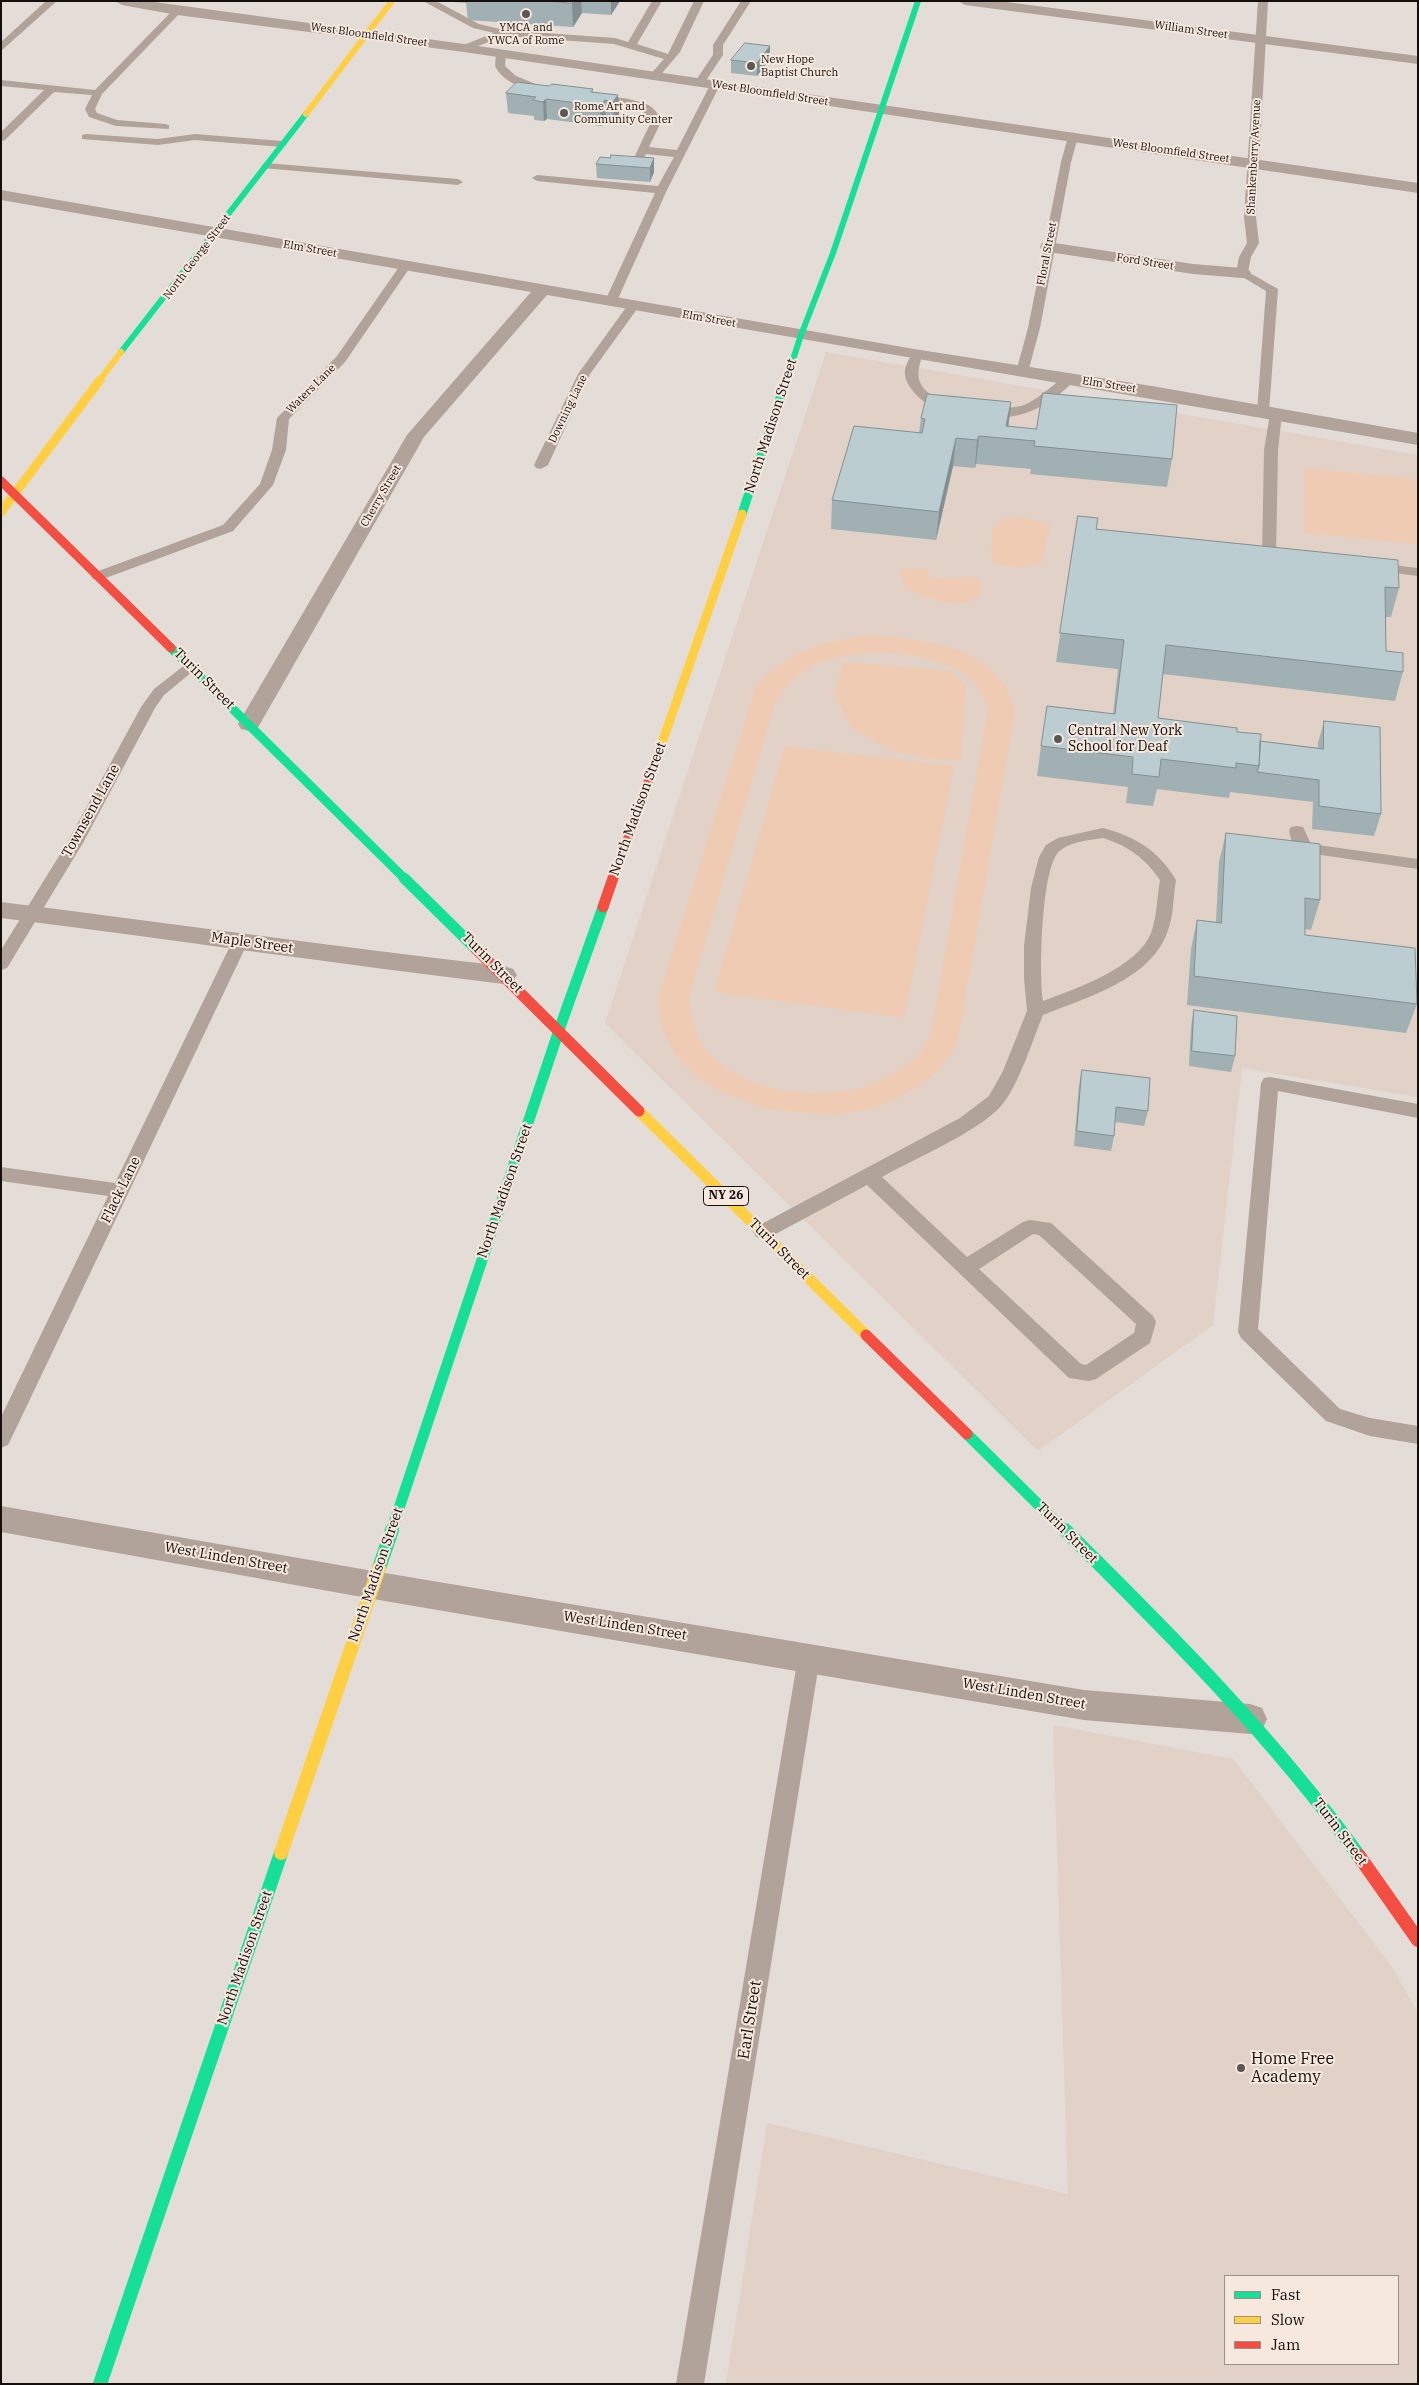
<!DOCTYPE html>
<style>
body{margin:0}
#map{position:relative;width:1419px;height:2385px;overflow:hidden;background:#e4dcd7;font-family:"IBM Plex Serif",serif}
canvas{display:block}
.frame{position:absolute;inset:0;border:2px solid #140f0c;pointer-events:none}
.legend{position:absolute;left:1224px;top:2275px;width:175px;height:90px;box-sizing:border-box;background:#f7e8de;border:1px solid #9c918a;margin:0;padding:6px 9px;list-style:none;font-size:15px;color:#140f0c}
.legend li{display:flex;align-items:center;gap:10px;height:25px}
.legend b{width:25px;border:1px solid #9c918a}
</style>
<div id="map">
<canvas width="1419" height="2385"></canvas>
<div class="frame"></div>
<ul class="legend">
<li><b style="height:6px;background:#16e098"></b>Fast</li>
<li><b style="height:6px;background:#ffcf43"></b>Slow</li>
<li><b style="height:6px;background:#f24e42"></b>Jam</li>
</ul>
</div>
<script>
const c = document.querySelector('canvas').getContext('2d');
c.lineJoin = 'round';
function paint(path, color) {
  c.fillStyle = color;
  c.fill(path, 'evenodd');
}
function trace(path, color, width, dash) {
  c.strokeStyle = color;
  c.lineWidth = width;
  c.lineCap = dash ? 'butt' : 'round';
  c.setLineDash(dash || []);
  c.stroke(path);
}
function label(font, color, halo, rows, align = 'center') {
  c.font = font + ' "IBM Plex Serif",serif';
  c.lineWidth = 4;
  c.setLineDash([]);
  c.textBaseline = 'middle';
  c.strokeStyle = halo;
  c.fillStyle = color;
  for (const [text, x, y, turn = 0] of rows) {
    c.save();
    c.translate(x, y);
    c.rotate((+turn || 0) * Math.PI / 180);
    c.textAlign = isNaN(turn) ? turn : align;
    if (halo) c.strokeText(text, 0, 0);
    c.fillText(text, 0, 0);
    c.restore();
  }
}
const built = new Path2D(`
 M826,352L1418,455V1097L1242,1068L1213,1325L1038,1451L605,1023Z
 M1053,1725L1233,1759L1392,1967L1418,2013V2384H726L767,2123L1068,2194ZM1225,2276H1398V2364H1225Z`);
const green = new Path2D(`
 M1305,468L1416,479L1418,544L1304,533Z
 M1020,517L1045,522L1050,526L1042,563C1023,569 1011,569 993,562L991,546L993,529L1004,519Z
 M926,568L930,579L976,577L981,582V595C959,613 929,598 906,589L899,570Z
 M871,635C916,639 978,643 1006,687C1010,694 1012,704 1015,712L957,1045L939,1070L919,1086L893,1101L864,1110L833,1115L766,1109L728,1095L700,1080L675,1054L662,1028L658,998L756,686C789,650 823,641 871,635ZM876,652C910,654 959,659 980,690C983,695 985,703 988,708L931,1034C927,1040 924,1048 919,1054C913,1062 901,1069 891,1074C884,1078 876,1083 867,1086C815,1101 739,1094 704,1047C695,1034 692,1016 688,1000L774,706C795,663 832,656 876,652Z
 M844,662L951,671L966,685L961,760H936L893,751L851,728L834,693Z
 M785,746L954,766L904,1018L714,992Z`);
const lane = new Path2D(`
 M46,1H57L1,51V42Z
 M423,1H436L479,24L504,30L615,38L628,42L652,1H662L637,44L668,54L694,1H704L680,52L658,78L654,79L649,76L664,59L614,44L505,36L467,50H461V46L494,33L473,28Z
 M741,1H751L723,45V55L703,85H695L694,83L713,55V45Z
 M1258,1H1268L1256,217L1259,243L1251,257L1248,272L1278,289L1269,412L1263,416L1257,412L1266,291L1236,273L1239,257L1247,243L1244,217Z
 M177,8L180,9V13L102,94L95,109L97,113L117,120L165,124L169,125V129L116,126L89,117L85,109L92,95L54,92L5,140L1,141V132L44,90L1,86V80L95,90L174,9Z
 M501,51L506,54L505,66L516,76L548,89V93L544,94C527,90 503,83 495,66L496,54Z
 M715,82L720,85L667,190L617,301L611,305L607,304L605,301L655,193L537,181L532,178L537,175L658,186L674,157L646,154L639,168L635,169L630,166L651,122C642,101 612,103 593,103L588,100C597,92 639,99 650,106C656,110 659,115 661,122L649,147L677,150L710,85Z
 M86,134L158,139L195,134L282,141L287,144L282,147L195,140L158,145L82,139V135Z
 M1073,134L1078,137L1071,162L1040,328L1028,372L1022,376L1016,372L1028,328L1061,162L1068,137Z
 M266,163L458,179L463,182L458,185L262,168L261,166Z
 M405,263L411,266L345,362L289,419L286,450L273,485L233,531L103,579H93L91,576L93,573L223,525L260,484L272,450L277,418L337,356L401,264Z
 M634,301L640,305L590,374L548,465L541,469L536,468L534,465L578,374L630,302Z
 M917,351L923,355C910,385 926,394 952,406L954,409L952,412C937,416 906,391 905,375C904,367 909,359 913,352Z
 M1069,375L1075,379L1073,382C1052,403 1028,417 997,418C990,418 983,419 979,414C984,408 1013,409 1024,405C1040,399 1059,378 1069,375Z
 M1276,410L1282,414L1278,450L1276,556L1269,560L1262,556L1264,450L1270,414Z
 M1374,563L1418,568V576L1369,570L1367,567Z
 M191,663L198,667L164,695L155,708L83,843L7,968L1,970V950L67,843L141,707L154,689L186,664Z
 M1297,826L1303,827L1311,844L1418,859V869L1300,852L1291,839L1289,831L1291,827Z
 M1103,828C1136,837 1158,850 1176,880C1173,897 1174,916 1167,933C1150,980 1085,998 1043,1015C1033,1039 1018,1087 1001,1106C978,1132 914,1159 882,1177L967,1257L1023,1222L1030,1220L1051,1223L1153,1316L1156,1322L1150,1343L1096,1379L1089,1381L1069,1378L867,1185L770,1237L763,1239L756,1237L753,1232L756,1227L960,1118L989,1096L1003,1071L1027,1011L1024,978V946L1031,888L1039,857L1046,845L1058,838ZM1103,838C1128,846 1145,858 1160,880C1157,897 1157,917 1151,933C1137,968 1075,989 1043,1001C1039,974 1041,876 1057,854C1066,842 1089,840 1103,838ZM1033,1234L1039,1235L1136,1324L1134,1333L1086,1365L1081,1364L979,1269Z
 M241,934L247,936L249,940L11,1439L8,1445L1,1448V1417L108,1196L1,1181V1167L115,1183L233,940L235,936Z
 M1270,1077L1418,1104V1118L1278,1091L1258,1329L1340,1409L1370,1418L1418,1426V1444L1370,1436L1326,1421L1241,1338L1238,1332L1261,1083L1264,1078Z
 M809,1647L817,1650L820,1657L704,2384H676L798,1657L801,1650Z`);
const street = new Path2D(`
 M115,1H147L464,44L1418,183V193L464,52L177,15L122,5Z
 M958,1H999L1418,56V64L965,5Z
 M1,190L914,349L1152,386L1418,433V445L547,295L424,437L260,724L257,729L249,731L241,729L238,724L407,435L531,292L1,200Z
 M1048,242L1193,264L1242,268L1248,269L1251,273L1248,277L1242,278L1193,274L1042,251L1040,247L1042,243Z
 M1,902C169,923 336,947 504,966L513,969L517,975L513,981L504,984C336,964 169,939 1,918Z
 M1,1506L373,1571L1084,1690L1250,1704L1262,1708L1267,1719L1262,1730L1250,1734L1084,1720L373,1599L1,1532Z`);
const fastFar3 = new Path2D(`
 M121,352L306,114
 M786,381L801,335L833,253L918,1`);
const fastFar2 = new Path2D(`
 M742,514L786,380
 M171,648L405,879`);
const fastFar1 = new Path2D(`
 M404,878L476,949
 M967,1434L1066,1532
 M391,1532L559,1030L603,907`);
const fast = new Path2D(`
 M1065,1530C1169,1633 1273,1737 1359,1856
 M379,1568L392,1530
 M100,2384L281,1853`);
const slowFar3 = new Path2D(`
 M306,114L392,1
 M99,381L121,352`);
const slowFar2 = new Path2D(`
 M1,512L100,380
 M655,763L742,514`);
const slowFar1 = new Path2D(`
 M639,1111L866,1335`);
const slow = new Path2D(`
 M281,1853L379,1568`);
const jamFar2 = new Path2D(`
 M1,481L171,648
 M613,879L655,763`);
const jamFar1 = new Path2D(`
 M603,907L613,878
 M476,949L639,1111
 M866,1335L967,1434`);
const jam = new Path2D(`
 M1359,1856L1418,1940`);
const wall = new Path2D(`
 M454,1H620L611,15L582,13L573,27L468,20L466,3L454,2Z
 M770,59L757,76L731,73V60Z
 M549,86L593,89V92L618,95L619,115L614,121L606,120L601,126L547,119L544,121L534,120V116L508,113L506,93Z
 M610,158H654V172L650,182L597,178L596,164Z
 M921,418L1172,459L1167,487L1030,474L1031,469L976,464L975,468L953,466L936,540L831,529L832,500L919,433Z
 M1078,516L1097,529L1399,588L1391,617H1386V651L1403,672L1395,701L1163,674L1158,718L1237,732L1260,741L1318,748V743L1324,721L1381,814L1374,836L1312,829L1313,802L1230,792L1229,798L1157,789L1153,806L1126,803L1128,787L1037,776L1041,746L1113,714L1118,669L1056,662Z
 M1226,833L1320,900L1311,930L1305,929V935L1417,1004L1406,1033L1187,1005L1191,949L1197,920L1216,922L1219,862Z
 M1194,1010L1235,1056L1231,1072L1189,1066L1191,1026Z
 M1082,1070L1148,1111L1144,1126L1115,1122L1114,1136L1111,1151L1074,1146L1079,1085Z`);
const shadedWall = new Path2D(`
 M573,1H581L582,13L573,27L572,3Z
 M611,1H620L611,15Z
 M770,46V59L757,76V63Z
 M618,95L619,115L614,121L613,102Z
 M546,99L547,119L544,121L543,102Z
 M605,100L606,120L601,126L600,106Z
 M654,158V172L650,182V168Z
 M1011,402L1008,430L1006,426Z
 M979,436L976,464L975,468L977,440Z
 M956,438L953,466L936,540L939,512Z`);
const building = new Path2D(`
 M548,1H573L572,3Z
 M745,43L770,46L757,63L731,60Z
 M517,82L549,86L552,84L593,89L591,92L618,95L613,102L605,100L600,106L546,99L543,102L533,100L536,97L506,93Z
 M611,155L654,158L650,168L596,164L600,157L610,158Z
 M1043,393L1177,405L1172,459L1034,446L1035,441L979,436L977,440L956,438L939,512L832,500L854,426L922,433L925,419L921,418L927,394L1011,402L1006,426L1036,429Z
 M1078,516L1098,518L1096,529L1398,560L1399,588L1385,587L1386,651L1403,653V672L1166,645L1158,718L1237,728V732L1261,734L1259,766L1236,763V768L1161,759L1159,777L1132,774L1133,757L1041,746L1047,706L1115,714L1124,640L1060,633Z
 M1324,721L1380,727L1381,814L1319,806V780L1257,772L1259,766L1260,741L1323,749Z
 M1226,833L1320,844V900L1305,898V935L1415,948L1417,1004L1194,976L1197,920L1221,923Z
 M1194,1010L1237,1016L1235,1056L1192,1051Z
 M1082,1070L1150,1078L1148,1111L1116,1107L1114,1136L1077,1131Z`);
const markers = [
 [526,14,5,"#5d5753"],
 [751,66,5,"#5d5753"],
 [564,113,5,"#5d5753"],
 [1058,739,5,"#5d5753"],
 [1241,2068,5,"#5d5753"]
];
const farPoinames = [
 ["YMCA and",526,28,"center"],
 ["YWCA of Rome",526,41,"center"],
 ["New Hope",761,60],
 ["Baptist Church",761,73],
 ["Rome Art and",574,107],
 ["Community Center",574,120]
];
const farStreetnames = [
 ["William Street",1191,30,8],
 ["West Bloomfield Street",369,35,8],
 ["West Bloomfield Street",770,93,9],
 ["West Bloomfield Street",1171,151,8],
 ["Shankenberry Avenue",1254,157,-87],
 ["Elm Street",310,249,10],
 ["Floral Street",1047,254,-79],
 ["North George Street",197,257,-53],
 ["Ford Street",1145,262,9],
 ["Elm Street",709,319,10],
 ["Elm Street",1109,385,9],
 ["Waters Lane",311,389,-45],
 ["Downing Lane",568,409,-64],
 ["Cherry Street",381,496,-60]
];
const shields = [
 [726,1196,45]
];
const shieldNames = [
 ["NY 26",726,1196]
];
const streetNames = [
 ["North Madison Street",771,426,-72],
 ["Turin Street",204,679,45],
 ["North Madison Street",638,809,-70],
 ["Townsend Lane",91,811,-61],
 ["Maple Street",252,943,8],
 ["Turin Street",492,963,45],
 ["Flack Lane",121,1190,-64],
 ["North Madison Street",505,1191,-71],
 ["Turin Street",779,1249,45],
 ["Turin Street",1067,1533,45],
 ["West Linden Street",226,1558,10],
 ["North Madison Street",376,1575,-71],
 ["West Linden Street",625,1626,9],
 ["West Linden Street",1024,1694,10],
 ["Turin Street",1340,1832,53],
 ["North Madison Street",245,1958,-71]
];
const poiNames = [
 ["Central New York",1068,731],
 ["School for Deaf",1068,747]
];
const nearStreetnames = [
 ["Earl Street",750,2020,-81]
];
const nearPoinames = [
 ["Home Free",1251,2059],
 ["Academy",1251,2077]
];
paint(built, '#e1d1c7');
paint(green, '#f0cbb3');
paint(lane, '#b1a399');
paint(street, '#b1a399');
trace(fastFar3, '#16e098', 6);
trace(fastFar2, '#16e098', 9);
trace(fastFar1, '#16e098', 11);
trace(fast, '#16e098', 14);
trace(slowFar3, '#ffcf43', 6);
trace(slowFar2, '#ffcf43', 9);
trace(slowFar1, '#ffcf43', 11);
trace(slow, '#ffcf43', 14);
trace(jamFar2, '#f24e42', 9);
trace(jamFar1, '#f24e42', 11);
trace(jam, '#f24e42', 14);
paint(wall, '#a1b0b3');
paint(shadedWall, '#839092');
paint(building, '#bbcdd0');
trace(building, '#839092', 1);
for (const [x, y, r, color] of markers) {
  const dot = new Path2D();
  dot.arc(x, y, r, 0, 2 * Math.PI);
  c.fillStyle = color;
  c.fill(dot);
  trace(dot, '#f7e8de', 2);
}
label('11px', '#140f0c', '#f7e8de', farPoinames, 'left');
label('11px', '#140f0c', '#f7e8de', farStreetnames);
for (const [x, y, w] of shields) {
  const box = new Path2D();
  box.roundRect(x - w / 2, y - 9.5, w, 19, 4);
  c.fillStyle = '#f7e8de';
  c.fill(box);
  trace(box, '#140f0c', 1);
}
label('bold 12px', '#140f0c', null, shieldNames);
label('14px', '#140f0c', '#f7e8de', streetNames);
label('14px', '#140f0c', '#f7e8de', poiNames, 'left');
label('16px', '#140f0c', '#f7e8de', nearStreetnames);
label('16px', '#140f0c', '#f7e8de', nearPoinames, 'left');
</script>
